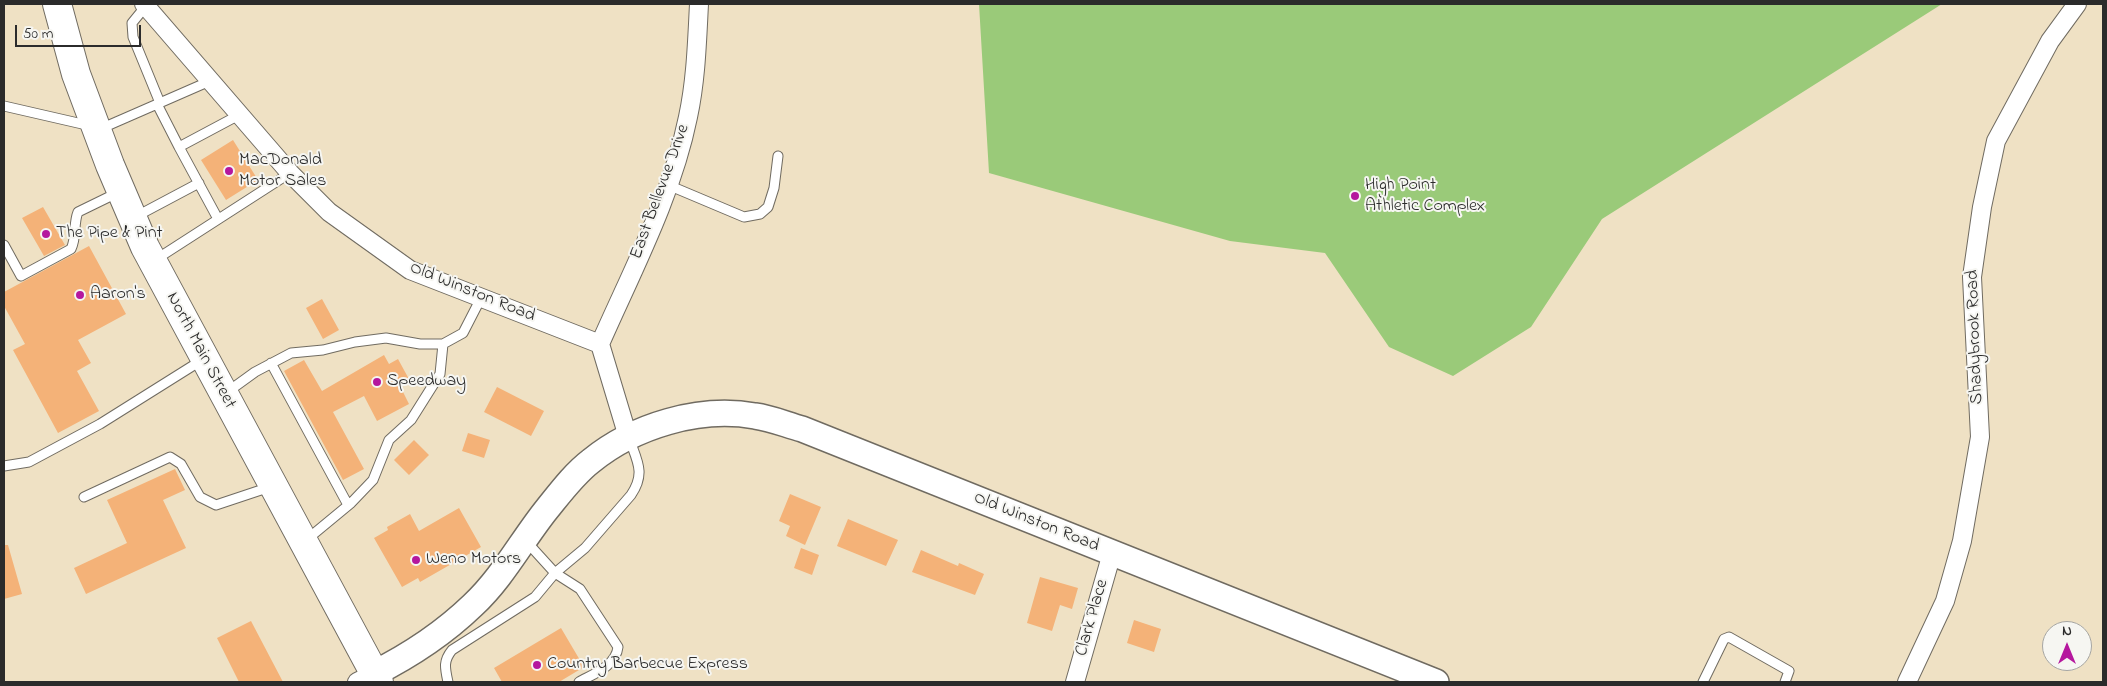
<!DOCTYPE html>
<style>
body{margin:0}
#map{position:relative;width:2107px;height:686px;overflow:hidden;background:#efe1c4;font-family:"Indie Flower",sans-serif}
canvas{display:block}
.frame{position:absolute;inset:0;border:5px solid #2b2b2b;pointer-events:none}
.north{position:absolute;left:2042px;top:621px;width:50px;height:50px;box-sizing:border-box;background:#f6f6f2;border:1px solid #a5a5a2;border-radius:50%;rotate:0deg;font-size:14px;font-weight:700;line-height:20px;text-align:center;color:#2b2b2b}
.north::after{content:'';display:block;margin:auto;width:18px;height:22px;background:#b5179e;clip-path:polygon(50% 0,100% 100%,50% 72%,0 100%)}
.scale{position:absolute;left:15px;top:25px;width:126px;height:22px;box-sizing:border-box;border:2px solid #2b2b2b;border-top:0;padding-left:6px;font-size:15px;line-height:18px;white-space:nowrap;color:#2b2b2b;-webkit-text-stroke:4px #f6f6f2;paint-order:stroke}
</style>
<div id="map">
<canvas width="2107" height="686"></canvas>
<div class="frame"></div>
<div class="north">N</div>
<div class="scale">50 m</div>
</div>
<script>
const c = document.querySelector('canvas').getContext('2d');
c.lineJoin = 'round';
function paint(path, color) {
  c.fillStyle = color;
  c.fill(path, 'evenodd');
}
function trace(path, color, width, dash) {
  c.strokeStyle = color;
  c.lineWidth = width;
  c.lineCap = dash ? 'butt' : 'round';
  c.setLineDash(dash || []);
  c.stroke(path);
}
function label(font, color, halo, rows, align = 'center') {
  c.font = font + ' "Indie Flower",sans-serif';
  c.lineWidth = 4;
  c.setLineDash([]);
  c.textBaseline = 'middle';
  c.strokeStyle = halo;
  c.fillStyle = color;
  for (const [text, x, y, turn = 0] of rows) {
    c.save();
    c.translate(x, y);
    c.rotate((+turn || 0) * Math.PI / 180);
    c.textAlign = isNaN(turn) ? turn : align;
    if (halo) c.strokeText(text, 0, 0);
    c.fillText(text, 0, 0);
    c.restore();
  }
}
const green = new Path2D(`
 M979,4H1942L1602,219L1531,327L1453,376L1389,347L1325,253L1230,241L989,173Z`);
const building = new Path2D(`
 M233,140L258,180L226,200L201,160Z
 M43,207L65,245L44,256L22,218Z
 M89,246L126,314L78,340L91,363L77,371L99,411L58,433L13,350L25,344L4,306V292Z
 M322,299L339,330L323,339L306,308Z
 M384,355L389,364L398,359L410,381L400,386L409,404L377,421L364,396L333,412L364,469L343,480L284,371L304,360L322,391Z
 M497,387L544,411L531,436L484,412Z
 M468,433L490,440L484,458L462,451Z
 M414,440L429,455L409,475L394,460Z
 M175,469L185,490L163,500L186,548L86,594L74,568L127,543L107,500Z
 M790,494L821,507L805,545L786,536L790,526L779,521Z
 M459,508L481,547L420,582L418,578L402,587L374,538L388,530L387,527L410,514L419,531Z
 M848,519L898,540L886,566L837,546Z
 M4,545H8L22,594L4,599Z
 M801,548L819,555L812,575L794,568Z
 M921,550L958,566L959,563L984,574L975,595L912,572Z
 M1040,577L1078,588L1072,609L1060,605L1052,631L1027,623Z
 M1134,620L1161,629L1154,652L1127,643Z
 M251,621L283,682H239L217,638Z
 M561,628L584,667L559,682H502L494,668Z`);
const lane = new Path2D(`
 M145,7L132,23L133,37L160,103
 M157,104L179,147L239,115
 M4,106L91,126
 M100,129L210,81
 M179,147L218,219
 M668,185L744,217L760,214L768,207L774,188L778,156
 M135,217L199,183
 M4,245L21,276L71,249C77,237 73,224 78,212L119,192
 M155,260L290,173
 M271,363L348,505
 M226,393L255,372L291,353L323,350L355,342L386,338L420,344H443L463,333L481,298
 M4,466L29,462L100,424L202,360
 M84,497L170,457L181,464L200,497L216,505L270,487
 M525,540L555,573L580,589L618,647C616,666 593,674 579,682
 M305,541L351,503L373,480L389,440L411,420L440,374L443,344
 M448,682C445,668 443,661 452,650L535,597L555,573L585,548L631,495C646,473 637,461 629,438
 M1703,682L1724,639L1729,637L1789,671L1785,682`);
const street = new Path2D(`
 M144,4L290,173L329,212L410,270L600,344L628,437
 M600,344C632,271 672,196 688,117C696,80 697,42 699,4
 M357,682L373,674
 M1075,682L1112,553
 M1907,682L1945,601L1962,541L1980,437L1972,277L1982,207L1996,141L2050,41L2077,4`);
const secondary = new Path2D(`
 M373,674C409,656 444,633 473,605C503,577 522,540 547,509C560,493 574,474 591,461C634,426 699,406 755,416C771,418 787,425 802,429L1436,682`);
const primary = new Path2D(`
 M57,4L76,74L110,165L145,247L379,682`);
const markers = [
 [229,171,5,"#b5179e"],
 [1355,196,5,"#b5179e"],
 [46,234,5,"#b5179e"],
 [80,295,5,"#b5179e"],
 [377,382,5,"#b5179e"],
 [416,560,5,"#b5179e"],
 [537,665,5,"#b5179e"]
];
const poiNames = [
 ["MacDonald",239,161],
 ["Motor Sales",239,182],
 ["High Point",1365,186],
 ["Athletic Complex",1365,207],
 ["The Pipe & Pint",56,234],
 ["Aaron's",90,295],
 ["Speedway",387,382],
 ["Weno Motors",426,560],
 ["Country Barbecue Express",547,665]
];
const streetNames = [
 ["East Bellevue Drive",661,192,-70],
 ["Old Winston Road",472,293,22],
 ["Shadybrook Road",1976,337,-92],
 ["North Main Street",200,351,62],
 ["Old Winston Road",1036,523,22],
 ["Clark Place",1093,618,-74]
];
paint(green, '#9aca79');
paint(building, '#f4b278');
trace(lane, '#706b61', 11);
trace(street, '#706b61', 20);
trace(secondary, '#706b61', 28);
trace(primary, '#706b61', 30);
trace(lane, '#fff', 9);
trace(street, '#fff', 18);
trace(secondary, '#fff', 25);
trace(primary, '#fff', 28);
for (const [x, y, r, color] of markers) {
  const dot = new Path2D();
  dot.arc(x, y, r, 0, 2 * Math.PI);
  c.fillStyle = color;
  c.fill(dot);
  trace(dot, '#f6f6f2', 2);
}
label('18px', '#2b2b2b', '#f6f6f2', poiNames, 'left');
label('18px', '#2b2b2b', '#f6f6f2', streetNames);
</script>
